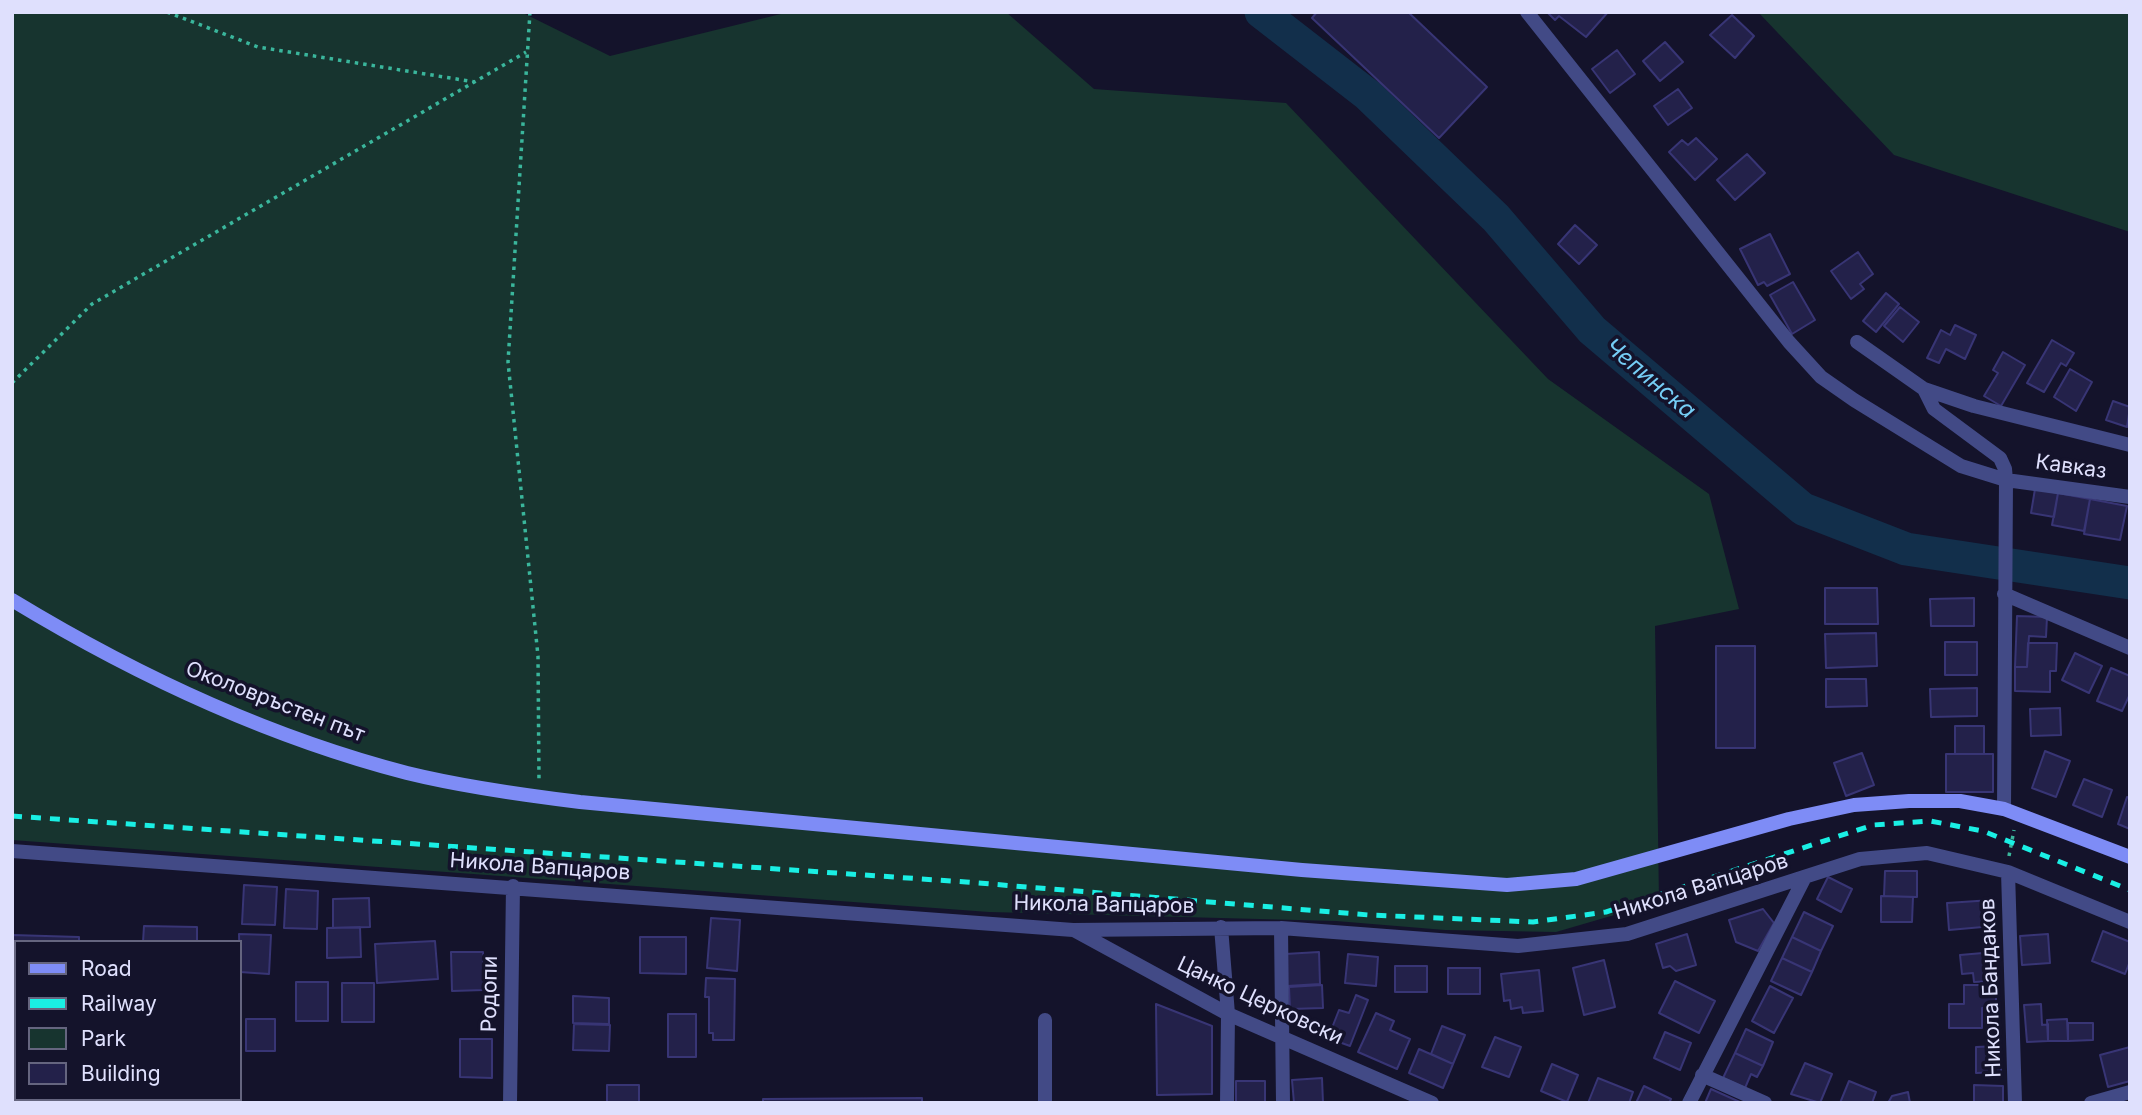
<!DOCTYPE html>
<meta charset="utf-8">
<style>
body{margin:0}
#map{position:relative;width:2142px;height:1115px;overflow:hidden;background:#14132b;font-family:Inter,sans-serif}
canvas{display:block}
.frame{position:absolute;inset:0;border:14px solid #dfe0fd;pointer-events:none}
.legend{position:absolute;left:14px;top:940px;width:228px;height:161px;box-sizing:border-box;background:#14132b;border:2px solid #65657f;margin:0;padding:9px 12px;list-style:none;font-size:21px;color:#dfe0fd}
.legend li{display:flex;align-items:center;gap:14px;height:35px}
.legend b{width:35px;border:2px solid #65657f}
</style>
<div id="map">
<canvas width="2142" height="1115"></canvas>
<div class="frame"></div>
<ul class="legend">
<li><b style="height:9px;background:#7e8cf6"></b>Road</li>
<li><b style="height:9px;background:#1aefe4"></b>Railway</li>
<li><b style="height:19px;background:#17342f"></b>Park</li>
<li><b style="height:19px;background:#23214a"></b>Building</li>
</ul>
</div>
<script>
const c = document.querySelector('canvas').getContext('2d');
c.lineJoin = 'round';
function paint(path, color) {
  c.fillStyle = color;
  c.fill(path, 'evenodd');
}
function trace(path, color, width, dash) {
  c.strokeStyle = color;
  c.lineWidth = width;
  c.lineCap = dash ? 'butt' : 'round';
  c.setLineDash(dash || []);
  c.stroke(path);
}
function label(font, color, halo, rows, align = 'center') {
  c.font = font + ' Inter,sans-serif';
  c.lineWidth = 7;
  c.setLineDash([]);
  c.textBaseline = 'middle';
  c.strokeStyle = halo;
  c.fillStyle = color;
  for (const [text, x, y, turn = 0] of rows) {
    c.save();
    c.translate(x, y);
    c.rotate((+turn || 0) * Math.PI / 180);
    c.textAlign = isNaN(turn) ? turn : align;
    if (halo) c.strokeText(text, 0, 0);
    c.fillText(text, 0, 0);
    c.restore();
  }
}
const green = new Path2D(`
 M12,12H521L610,56L789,12H1006L1094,89L1286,103L1548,379L1709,494L1739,609L1655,626L1659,902L1556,932L1445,930L1336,921L989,912L12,840Z
 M1758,12H2130V232L1894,155Z`);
const river = new Path2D(`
 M1261,12L1368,95L1496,218L1592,330L1803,509L1906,549L2130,583`);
const building = new Path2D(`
 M1317,12H1408L1487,87L1439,138L1312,18Z
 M1547,12H1608L1586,37L1559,16L1555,20Z
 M1732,15L1754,36L1735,58L1710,35Z
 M1665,42L1683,62L1660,81L1643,61Z
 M1617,50L1635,74L1610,93L1592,69Z
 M1678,89L1692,108L1668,125L1654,106Z
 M1696,138L1717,159L1695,180L1669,152L1682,140L1688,145Z
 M1747,154L1765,173L1735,200L1717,180Z
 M1575,225L1597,245L1579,264L1558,244Z
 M1770,234L1790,274L1767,286L1764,282L1758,285L1740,249Z
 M1858,252L1873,274L1860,284L1864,289L1851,299L1831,271Z
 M1793,282L1815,320L1792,334L1770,295Z
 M1886,293L1899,304L1876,332L1863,321Z
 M1900,307L1919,322L1903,342L1884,326Z
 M1955,325L1976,335L1965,359L1946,349L1939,363L1927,358L1941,330L1950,335Z
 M2052,340L2074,353L2066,366L2061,363L2044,392L2027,383Z
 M2003,352L2025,365L2001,406L1984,396L1998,373L1993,370Z
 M2070,369L2092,382L2076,411L2054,397Z
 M2113,401L2130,407L2127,427L2106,420Z
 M2035,489L2058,493L2054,517L2031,513Z
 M2058,493L2090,499L2084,531L2052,525Z
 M2090,499L2127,506L2120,540L2084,534Z
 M1825,588H1877L1878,624H1825Z
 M1974,598V626H1931L1930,599Z
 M2017,616L2047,617L2046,637L2029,636L2027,667H2015Z
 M1876,633L1877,666L1826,668L1825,634Z
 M1945,642H1977V675H1945Z
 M2028,643H2057L2056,671H2050V692L2015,691V667H2027Z
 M1716,646H1755V748H1716Z
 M2075,653L2102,666L2089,693L2062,680Z
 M2111,668L2130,676V694L2122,711L2097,701Z
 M1826,679H1866L1867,706L1826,707Z
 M1977,688V716L1931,717L1930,689Z
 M2060,708L2061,735L2031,736L2030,709Z
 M1955,726H1984V754H1955Z
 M2045,751L2070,761L2056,797L2032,788Z
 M1862,753L1874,785L1846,796L1834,763Z
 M1946,754H1993V792H1946Z
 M2084,779L2112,790L2102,817L2073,805Z
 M2127,797L2130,798V829L2118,824Z
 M1885,871H1917V897L1884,896Z
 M1828,877L1852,889L1841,912L1817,899Z
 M244,885L277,887L275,925L242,924Z
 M286,889L318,891L317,929L284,928Z
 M1881,896L1913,897L1912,922H1881Z
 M369,898L370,927L333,928V899Z
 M1992,900L1994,926L1949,930L1947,903Z
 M1763,909L1774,923L1758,951L1736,942L1729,920Z
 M1804,912L1833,926L1821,951L1792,937Z
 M711,918L740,920L737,971L707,968Z
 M144,926L197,927V942H143Z
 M360,927L361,957L327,958V928Z
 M2103,931L2130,942V961L2125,974L2092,961Z
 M239,934L271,935L269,974L240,972Z
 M1687,934L1696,965L1676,971L1670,966L1663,968L1656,944Z
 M2048,934L2050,963L2022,965L2020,936Z
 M12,935L79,937V942H16V972H12Z
 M640,937H686V974L640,973Z
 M1792,937L1821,951L1812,972L1782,958Z
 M435,941L438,979L377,983L375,944Z
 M451,952H483L484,990L452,991Z
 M1319,952L1320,984L1287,986L1285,954Z
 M1983,953L1984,958L1996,957L1997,971H1993V981L1974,982L1973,973L1962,974L1960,955Z
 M1348,954L1378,957L1376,986L1345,983Z
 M1782,958L1812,972L1801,995L1771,981Z
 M1604,960L1615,1007L1584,1015L1573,968Z
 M1395,966H1427V992H1395Z
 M1448,968H1480V994H1448Z
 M1539,970L1543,1011L1523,1013L1522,1007L1511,1009L1510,1000L1504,1001L1501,974Z
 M706,978L735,979L734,1040H713V1033H709V997H705Z
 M1675,981L1715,1001L1699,1033L1659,1013Z
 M296,982H328V1021H296Z
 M342,983H374V1022H342Z
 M1322,985L1323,1008L1290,1009L1289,987Z
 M1964,985H1996V1008H1982V1028H1949V1004H1964Z
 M1770,986L1793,998L1774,1033L1752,1021Z
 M1356,995L1368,1000L1350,1046L1328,1038L1339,1010L1349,1013Z
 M573,996L609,998V1024L573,1023Z
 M1156,1004L1212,1026V1094L1157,1095Z
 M2041,1004L2042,1025L2048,1024V1041L2027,1042L2024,1005Z
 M1376,1013L1394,1021L1390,1030L1410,1039L1397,1069L1358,1052Z
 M668,1014H696V1057H668Z
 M246,1019H275V1051H246Z
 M2067,1019L2068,1041H2048L2047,1020Z
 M2068,1023H2093V1040L2068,1041Z
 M574,1024L610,1025L609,1051L573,1050Z
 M1442,1026L1465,1035L1453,1064L1431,1054Z
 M1746,1029L1773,1042L1763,1066L1735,1053Z
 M1665,1032L1691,1043L1680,1070L1654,1058Z
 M1495,1037L1521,1047L1509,1077L1482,1067Z
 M460,1039H492V1078L460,1077Z
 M2001,1046V1072L1976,1073V1047Z
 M2130,1047V1081L2108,1087L2100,1055Z
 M1419,1049L1453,1064L1443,1088L1409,1073Z
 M1735,1053L1763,1066L1757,1077L1751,1074L1745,1088L1723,1078Z
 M1805,1063L1832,1074L1820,1103L1791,1094Z
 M1552,1064L1578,1075L1567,1102L1541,1091Z
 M1322,1078L1323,1103H1294L1292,1080Z
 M1598,1078L1633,1092L1629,1103H1588Z
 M1236,1081H1265V1103H1236Z
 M1849,1081L1876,1092L1872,1103H1840Z
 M607,1085H639V1103H607Z
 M1974,1085L2003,1086V1103H1974Z
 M1644,1086L1671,1099L1669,1103H1636Z
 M1711,1089L1742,1103H1705Z
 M1908,1092L1910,1103H1888L1892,1096Z
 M922,1098V1103H763V1099Z`);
const path = new Path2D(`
 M167,12L258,47L475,82
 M530,12L508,362L538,656L539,781
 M12,383L92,304L526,52
 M2009,856L2014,830`);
const street = new Path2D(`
 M1527,12L1789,342L1821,377L1854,400L1961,466L2006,480L2004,809
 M1857,342L1924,389
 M2130,445L1974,406L1924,389L1934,409L2000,458L2005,469L2006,480L2130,497
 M2004,594L2130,648
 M12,851L1073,930L1281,928L1518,946L1627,934L1860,859L1927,853L2008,872L2130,922
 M2008,872L2015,1103
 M1221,927L1228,1014L1227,1103
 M1281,928L1283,1103
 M1074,930L1228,1014L1432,1103
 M1045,1020V1103
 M12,1041H16
 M1702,1075L1765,1103
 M510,1103L513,886
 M1689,1103L1805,877
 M2091,1103L2130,1092`);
const secondary = new Path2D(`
 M12,600C134,674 268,737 407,773C464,787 522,795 580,802L1302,870L1507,885L1576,879L1789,819L1854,805L1909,801H1960L2004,809L2130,857`);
const rail = new Path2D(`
 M12,816L966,882L1369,915L1533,922L1606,912L1873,825L1930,821L1983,831L2130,890`);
const streetNames = [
 ["Кавказ",2071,467,8],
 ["Околовръстен път",275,702,21],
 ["Никола Вапцаров",540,867,4],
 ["Никола Вапцаров",1701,887,-17],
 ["Никола Вапцаров",1104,905,1],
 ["Никола Бандаков",1991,988,-92],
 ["Родопи",490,994,-89],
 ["Цанко Церковски",1260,1001,25]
];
const waterNames = [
 ["Чепинска",1650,379,40]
];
paint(green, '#17342f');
trace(river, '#122f4b', 33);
paint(building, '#23214a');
trace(building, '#383575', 2);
trace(path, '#3ab69c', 3.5, [3.5, 5]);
trace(street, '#424a86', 14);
trace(secondary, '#7e8cf6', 14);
trace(rail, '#1aefe4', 5, [10, 9]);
label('21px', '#dfe0fd', '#14132b', streetNames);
label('italic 23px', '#75cdf5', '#14132b', waterNames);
</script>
